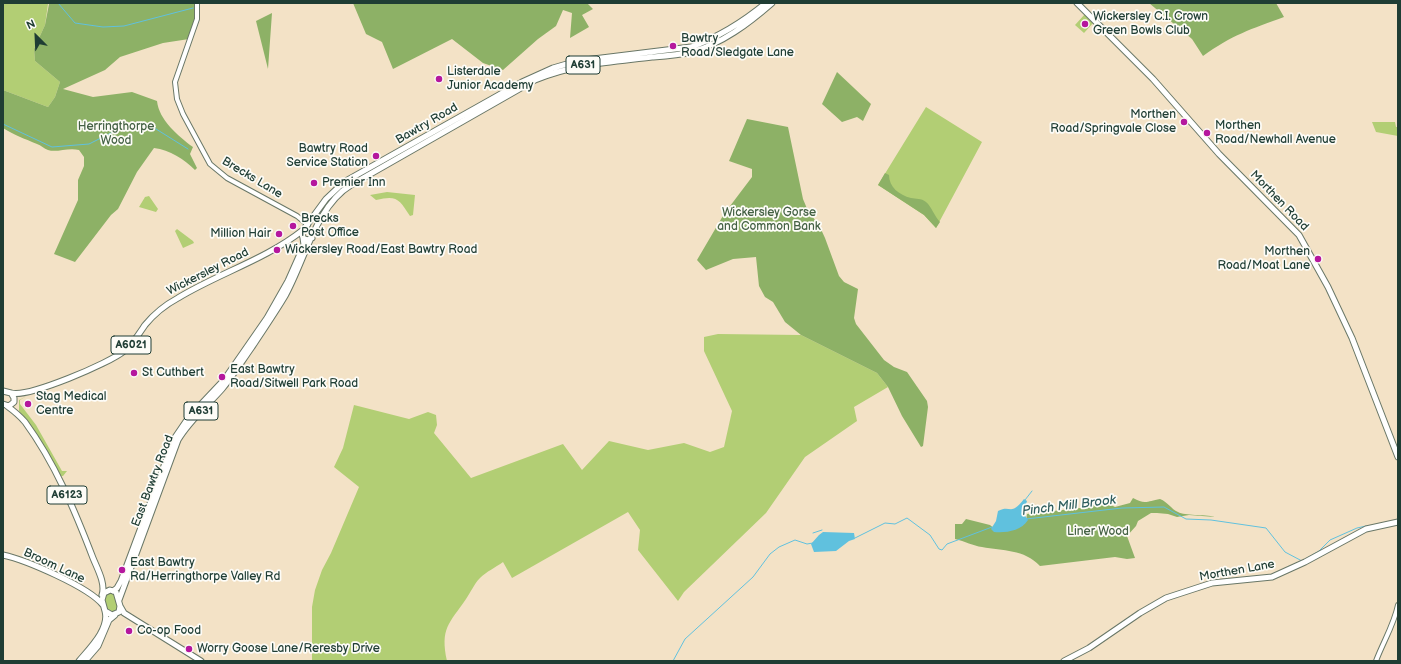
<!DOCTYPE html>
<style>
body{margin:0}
#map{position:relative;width:1401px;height:664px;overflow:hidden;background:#f3e2c6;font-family:"Balsamiq Sans",sans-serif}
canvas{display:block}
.frame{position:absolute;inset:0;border:4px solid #1f3d34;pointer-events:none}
.north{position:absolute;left:16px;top:16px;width:40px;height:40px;-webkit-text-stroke:3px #fdfcf7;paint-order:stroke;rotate:336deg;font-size:11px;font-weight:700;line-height:16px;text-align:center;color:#1f3d34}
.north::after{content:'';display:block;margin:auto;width:14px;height:18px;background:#1f3d34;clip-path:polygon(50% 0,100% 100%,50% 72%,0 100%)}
</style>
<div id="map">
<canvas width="1401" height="664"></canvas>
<div class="frame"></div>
<div class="north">N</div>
</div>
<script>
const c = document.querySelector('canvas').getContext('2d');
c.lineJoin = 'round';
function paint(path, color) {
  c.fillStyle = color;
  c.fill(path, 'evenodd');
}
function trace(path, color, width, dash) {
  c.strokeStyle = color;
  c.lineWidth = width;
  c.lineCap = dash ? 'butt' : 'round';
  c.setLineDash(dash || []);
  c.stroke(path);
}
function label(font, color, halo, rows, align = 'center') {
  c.font = font + ' "Balsamiq Sans",sans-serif';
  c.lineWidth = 3.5;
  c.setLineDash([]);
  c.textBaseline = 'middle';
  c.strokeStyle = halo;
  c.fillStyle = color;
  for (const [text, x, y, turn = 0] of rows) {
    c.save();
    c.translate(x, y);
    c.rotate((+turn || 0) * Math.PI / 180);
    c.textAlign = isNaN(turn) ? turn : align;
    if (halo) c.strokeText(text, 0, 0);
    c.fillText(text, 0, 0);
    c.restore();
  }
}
const green = new Path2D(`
 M3,3H51L48,4L45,25L34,49L35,61L60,82L55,97L48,107L3,90Z
 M1085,14L1094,22L1084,33L1075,25Z
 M926,107L982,142L936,228L924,215L878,185Z
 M1372,122H1395L1396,127H1398V136L1376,132Z
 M387,192L415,195L413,215L410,216C399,199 397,195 376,200L370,195Z
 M149,196L158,209L156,212L139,207L145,197Z
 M177,229L193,241L194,243L183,248L175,231Z
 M718,334L801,335L877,373L888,387L854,407L857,421L805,457L766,513L684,592L678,601L638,550L640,530L628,512L512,578L503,562C496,567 486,572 480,578C474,584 471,592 466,599C449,624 440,628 447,661H312V607L315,590L322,570L331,553L359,487L334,467L343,448L354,405L409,419L428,412L436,415L437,425L434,433L471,478L563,444L582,470L609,441L648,450L684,443L710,452L724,447L732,411L704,351V337Z
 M27,396L20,400V404L36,425L62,471H67L63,476H59L19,411V400Z
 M107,592L114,593L119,605L117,610L114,612L107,609L104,598Z`);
const forest = new Path2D(`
 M51,3H195C197,16 194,26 189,39L163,43L120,57L105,70L63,89L93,97L132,92L157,101C159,120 178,136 193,147L190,154L197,168L195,170C184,159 170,150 154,148L137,172L118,209L111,215L75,262L54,254L78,200V180L84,166V157L79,150C68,147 57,153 48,150C44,149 41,145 37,144C23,138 16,136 3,128V90L48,107L55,97L60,82L35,61L34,49L45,25L49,4Z
 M353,3H587L593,9L582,15L589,27L570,38L572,13L563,10L556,26L538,39L503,70L483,63L452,39L393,69L382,42L366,34Z
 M1149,3H1276L1284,17C1251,29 1232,35 1203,56L1192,39Z
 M272,13L268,69L256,21Z
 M837,72L871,104L863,121L857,117L842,122L822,104Z
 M747,119L788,127L803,199L808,211L819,225L825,238L839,276L844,282L858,289L854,318L856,324L884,360L894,367L907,372L927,401L928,407L923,446L921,447L902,416L888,387L877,373L801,335L785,322L773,302L765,297L759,286L756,257L733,259L706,270L697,260L724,214L752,177V169L729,161Z
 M885,173L889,175C889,187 899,195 911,198C916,199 921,198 926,202C932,207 934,216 940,222L936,228L924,215L878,185Z
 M1133,498C1145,505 1148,501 1160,499C1168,502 1171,509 1178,512C1185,516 1204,514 1215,517L1189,515L1177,517L1168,514L1157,513H1151L1138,521L1136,526L1127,536L1135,558L1127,559L1115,557L1040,566C1024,549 1003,551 982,547C973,546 965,541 955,539V524H962L966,519L990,525L997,531L1026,521L1027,514L1080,508L1105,502L1115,507L1130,503Z`);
const water = new Path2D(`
 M1024,499L1027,501L1023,513L1028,520C1021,531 1006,533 994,532L991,529L996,521L998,511C1011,504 1010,517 1024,499Z
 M823,532L854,533L855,539L849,541L836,551L814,552L811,544L819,535Z`);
const stream = new Path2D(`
 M58,3L75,23L103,27L124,26L193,8
 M3,124L52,147L89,144L111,133L131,125L148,124L188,149
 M1025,500L1032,491
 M1026,519L1122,508L1164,507L1186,519L1211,520L1266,528L1285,552L1302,561L1319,551L1330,540L1357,528L1366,526
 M813,533L822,530
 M855,538L885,523L895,524L907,518L930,535L939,549L942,550L947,544L992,527
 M673,661L685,639L753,577L770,554L779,547L795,540L807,544L813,543`);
const minor = new Path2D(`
 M197,3V19L175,82L177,99L183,114L210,164L227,178L297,216L308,225
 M1376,661C1383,642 1394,625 1398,605`);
const major = new Path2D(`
 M1077,3L1153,79L1219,154L1299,235L1328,287L1352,338L1398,457
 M312,238L307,240L303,238L302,234L304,229L326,199L344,182L522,82L553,68L577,61L691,47C719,37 743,22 766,3
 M3,391L11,393L14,398V402L9,406L3,404
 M11,393C28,398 110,363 124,351C133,344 139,334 145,325C154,314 165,305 178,298C219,273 265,260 303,230
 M7,406C14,411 19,415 25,422C55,463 75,511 93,558C97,568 106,584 102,595
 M3,555C26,560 89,587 103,605
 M110,590L116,592L120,606L119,612L112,615L105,611L102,600L104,593Z
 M113,591L117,588L121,581L174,439L189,417L224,380L267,318L288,281L304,245L303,238
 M119,600L178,440C190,420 207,406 222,389C233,376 242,361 252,347C263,330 275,313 285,296C305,260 316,206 351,185L535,80C573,64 611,62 652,57C665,56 679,55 691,52C722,44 749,23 772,3
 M120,606L124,613L201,661
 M79,661C89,649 110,629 105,611
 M85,661L98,646L109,620L115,615
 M1064,661L1089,648L1140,613L1166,598L1212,583L1272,577L1305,562L1366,529L1398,522`);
const markers = [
 [1085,24,4,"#b5179e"],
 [673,46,4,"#b5179e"],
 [439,79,4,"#b5179e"],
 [1184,122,4,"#b5179e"],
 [1207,133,4,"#b5179e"],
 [376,156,4,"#b5179e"],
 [314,183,4,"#b5179e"],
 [293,226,4,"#b5179e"],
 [279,234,4,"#b5179e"],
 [277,250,4,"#b5179e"],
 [1318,259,4,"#b5179e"],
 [134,373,4,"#b5179e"],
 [222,377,4,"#b5179e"],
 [28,404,4,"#b5179e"],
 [122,570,4,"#b5179e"],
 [129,631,4,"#b5179e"],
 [189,649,4,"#b5179e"]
];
const shields = [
 [583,65,34],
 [131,345,40],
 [201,411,34],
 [67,495,40]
];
const shieldNames = [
 ["A631",583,65],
 ["A6021",131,345],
 ["A631",201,411],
 ["A6123",67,495]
];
const poiNames = [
 ["Wickersley C.I. Crown",1093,17],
 ["Green Bowls Club",1093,31],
 ["Bawtry",681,39],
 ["Road/Sledgate Lane",681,53],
 ["Listerdale",447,72],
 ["Junior Academy",447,86],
 ["Morthen",1176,115,"right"],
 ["Road/Springvale Close",1176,129,"right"],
 ["Morthen",1215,126],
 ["Road/Newhall Avenue",1215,140],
 ["Bawtry Road",368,149,"right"],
 ["Service Station",368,163,"right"],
 ["Premier Inn",322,183],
 ["Brecks",301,219],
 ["Post Office",301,233],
 ["Million Hair",271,234,"right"],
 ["Wickersley Road/East Bawtry Road",285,250],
 ["Morthen",1310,252,"right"],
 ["Road/Moat Lane",1310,266,"right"],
 ["East Bawtry",230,370],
 ["Road/Sitwell Park Road",230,384],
 ["St Cuthbert",142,373],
 ["Stag Medical",36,397],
 ["Centre",36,411],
 ["East Bawtry",130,563],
 ["Rd/Herringthorpe Valley Rd",130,577],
 ["Co-op Food",137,631],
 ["Worry Goose Lane/Reresby Drive",197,649]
];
const streetNames = [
 ["Bawtry Road",427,124,-30],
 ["Brecks Lane",252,178,31],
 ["Morthen Road",1279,201,46],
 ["Wickersley Road",208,272,-27],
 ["East Bawtry Road",153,481,-69],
 ["Broom Lane",54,566,25],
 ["Morthen Lane",1237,571,-10]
];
const parkNames = [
 ["Herringthorpe",116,127],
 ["Wood",116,141],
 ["Wickersley Gorse",769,213],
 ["and Common Bank",769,227],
 ["Liner Wood",1098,532]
];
const waterNames = [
 ["Pinch Mill Brook",1069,506,-7]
];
paint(green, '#b2ce74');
paint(forest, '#8db166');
paint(water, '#60c1de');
trace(stream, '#60c1de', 1);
trace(minor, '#697767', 6);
trace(major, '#697767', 7);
trace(minor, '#fff', 4);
trace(major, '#fff', 5);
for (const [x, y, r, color] of markers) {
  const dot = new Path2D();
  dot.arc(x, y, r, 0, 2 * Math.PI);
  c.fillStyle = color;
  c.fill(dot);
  trace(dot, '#fdfcf7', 1.5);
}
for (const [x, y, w] of shields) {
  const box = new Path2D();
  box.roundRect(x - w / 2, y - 9, w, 18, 3);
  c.fillStyle = '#fdfcf7';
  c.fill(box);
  trace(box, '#1f3d34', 1);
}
label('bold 11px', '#1f3d34', null, shieldNames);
label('12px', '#1f3d34', '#fdfcf7', poiNames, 'left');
label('12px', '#1f3d34', '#fdfcf7', streetNames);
label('12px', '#446144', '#fdfcf7', parkNames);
label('italic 13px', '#2f5e5e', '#fdfcf7', waterNames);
</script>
